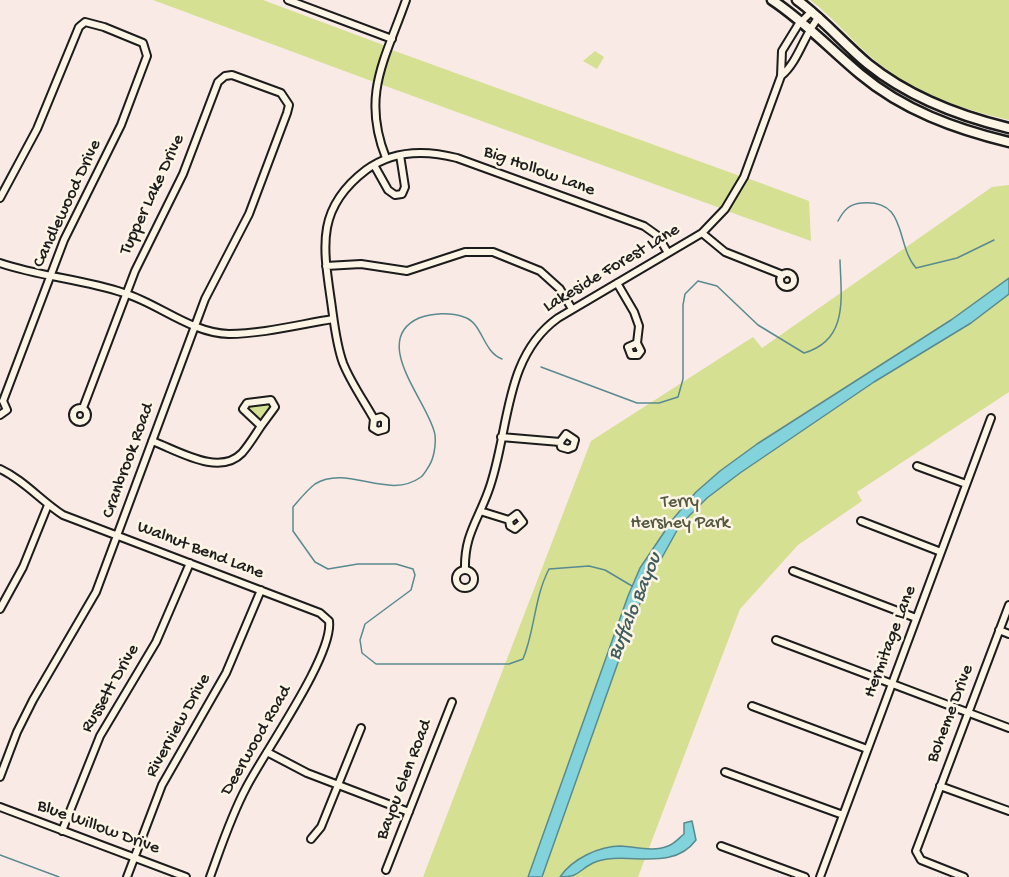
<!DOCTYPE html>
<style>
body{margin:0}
canvas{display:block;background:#f9eae5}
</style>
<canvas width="1009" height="877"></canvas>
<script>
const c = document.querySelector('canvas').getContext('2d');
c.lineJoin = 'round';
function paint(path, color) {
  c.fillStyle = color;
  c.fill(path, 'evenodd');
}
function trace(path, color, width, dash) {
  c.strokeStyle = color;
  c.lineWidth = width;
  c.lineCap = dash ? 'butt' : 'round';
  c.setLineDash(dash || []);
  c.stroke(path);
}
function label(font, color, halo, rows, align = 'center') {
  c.font = font + ' "Gochi Hand",sans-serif';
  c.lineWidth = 5;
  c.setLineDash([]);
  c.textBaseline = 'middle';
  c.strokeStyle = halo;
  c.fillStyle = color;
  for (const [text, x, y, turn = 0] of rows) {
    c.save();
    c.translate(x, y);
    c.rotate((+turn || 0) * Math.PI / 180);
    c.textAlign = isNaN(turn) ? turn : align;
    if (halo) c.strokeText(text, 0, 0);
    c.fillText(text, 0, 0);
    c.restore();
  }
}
const green = new Path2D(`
 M153,0H263L386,46L374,82Z
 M810,0H1009V120C960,109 909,91 871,57C850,39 832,16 810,0Z
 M392,50L740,176L720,208L380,84Z
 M595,51L604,57L597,69L583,61Z
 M747,178L809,201L811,241L727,211Z
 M1009,185V392L857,492L862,501L798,545L740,609L638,877H423L591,441L753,337L762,348L992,187Z
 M269,403L272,407L263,419H258L246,408Z`);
const water = new Path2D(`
 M1009,278V294L971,323L874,382L740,473L707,498L680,525L649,581L632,623L542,877H528L628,596L640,568L673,519L696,492L720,471L757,444L951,320Z
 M692,821L696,840C671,874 624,849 593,863C577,871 580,877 560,877C572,859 599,846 621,846C636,847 654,852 668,846C674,844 679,838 684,834V823Z`);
const stream = new Path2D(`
 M838,221C844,210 849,204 862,203C908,199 895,244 916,268L957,258L994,240
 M502,359C482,351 483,323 464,317C450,312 433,313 419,318C368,341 431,405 435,435C436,445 434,458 429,466C427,469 424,475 421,477C388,501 348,464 315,484C307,490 300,499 293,507V531L315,562L328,569L358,564H396L413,569L415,575L411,590L365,624L360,640L362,653L376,664H509L523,659C535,630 534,598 549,569L589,566L605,570L632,586
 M541,367L637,403H659L678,397L683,379V305L685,294L698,281L717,286L758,325L804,353C849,340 841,297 840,260
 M0,855L59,877`);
const minor = new Path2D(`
 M288,0L392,39
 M781,76C799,61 804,34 819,17
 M386,158C361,95 385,60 406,0
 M374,165L388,190L395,195L402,194L405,187L400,155
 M0,198L37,129L79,27L85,22L104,27L143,43L147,56L121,125L64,240L3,401
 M702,233L725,252L783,275
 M0,263C41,277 83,279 124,293C159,304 191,333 229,334C262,334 301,324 333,319
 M326,266L361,264L407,271L465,252H493L540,271L560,289L572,309
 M780 280a7 7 0 1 1 14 0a7 7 0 1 1-14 0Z
 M617,283L634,312L639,326L637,343L641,351L638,355H631L628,347L637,343
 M271,400L275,407L261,426L243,409L247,403Z
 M73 415a7 7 0 1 1 14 0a7 7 0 1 1-14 0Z
 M0,415L7,410L3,401
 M374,419L381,417L385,420V429L378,431L373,428L374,419C364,401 351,383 343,363C336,344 334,322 331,301C323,246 316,208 366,170C393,150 426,150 457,158L644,226L658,236L668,253
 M501,437L560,442L561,447L568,449L573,447L575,440L566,434L560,442
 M152,441C177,450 219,477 242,453C249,445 255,435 261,426
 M917,466L966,484
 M0,469C24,480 41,501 63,515L320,613L329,621C334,655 263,754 246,788C231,816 221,847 210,877
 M480,511L509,520L510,526L515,529L523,522L517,514L509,520
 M861,521L941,552
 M456 579a9 9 0 1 1 18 0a9 9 0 1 1-18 0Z
 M465,570C464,536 477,522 488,492C510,434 502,358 558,318L702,233L725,209L744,177L781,76L782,51L798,25L812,11
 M793,571L916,618
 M0,609L23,567L48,505
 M999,630L1009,634
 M776,640L1009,728
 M752,706L867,749
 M267,752L307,773L409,812
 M725,772L843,815
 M0,777L17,732L33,700L96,592L205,299L249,214L287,113L289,105L281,93L232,75L225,76L218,82L183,174L135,271L83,408
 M940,786L1009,811
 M0,807L186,877
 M62,831L100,736L156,642L190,563
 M311,839L321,827L361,728
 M721,846L805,877
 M386,870L452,702
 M127,877L162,785L226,673L261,590
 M820,877L991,418
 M964,877L921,860L916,851L1009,605`);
const secondary = new Path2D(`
 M772,0C804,21 830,49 860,74C903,110 955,129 1009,142
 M797,0C823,19 843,43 868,64C909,97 959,116 1009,128`);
const streetNames = [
 ["Big Hollow Lane",539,172,20],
 ["Tupper Lake Drive",153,195,-65],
 ["Candlewood Drive",68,204,-65],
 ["Lakeside Forest Lane",612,269,-31],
 ["Cranbrook Road",129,461,-70],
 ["Walnut Bend Lane",200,551,21],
 ["Hermitage Lane",891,642,-69],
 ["Russett Drive",111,689,-60],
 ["Boheme Drive",951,714,-69],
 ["Riverview Drive",179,726,-61],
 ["Deerwood Road",257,741,-60],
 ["Bayou Glen Road",405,780,-69],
 ["Blue Willow Drive",98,828,20]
];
const parkNames = [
 ["Terry",680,503],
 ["Hershey Park",680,524]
];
const waterNames = [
 ["Buffalo Bayou",636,607,-68]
];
paint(green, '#d5e093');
paint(water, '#82d3db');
trace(water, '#598a8f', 1.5);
trace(stream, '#598a8f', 1.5);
trace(minor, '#1c1c1c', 10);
trace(secondary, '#1c1c1c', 13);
trace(minor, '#fcf5e5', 6);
trace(secondary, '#fcf5e5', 8);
label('18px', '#1c1c1c', '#fcf5e5', streetNames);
label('18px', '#545740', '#fcf5e5', parkNames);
label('italic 20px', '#405c5f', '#fcf5e5', waterNames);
</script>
